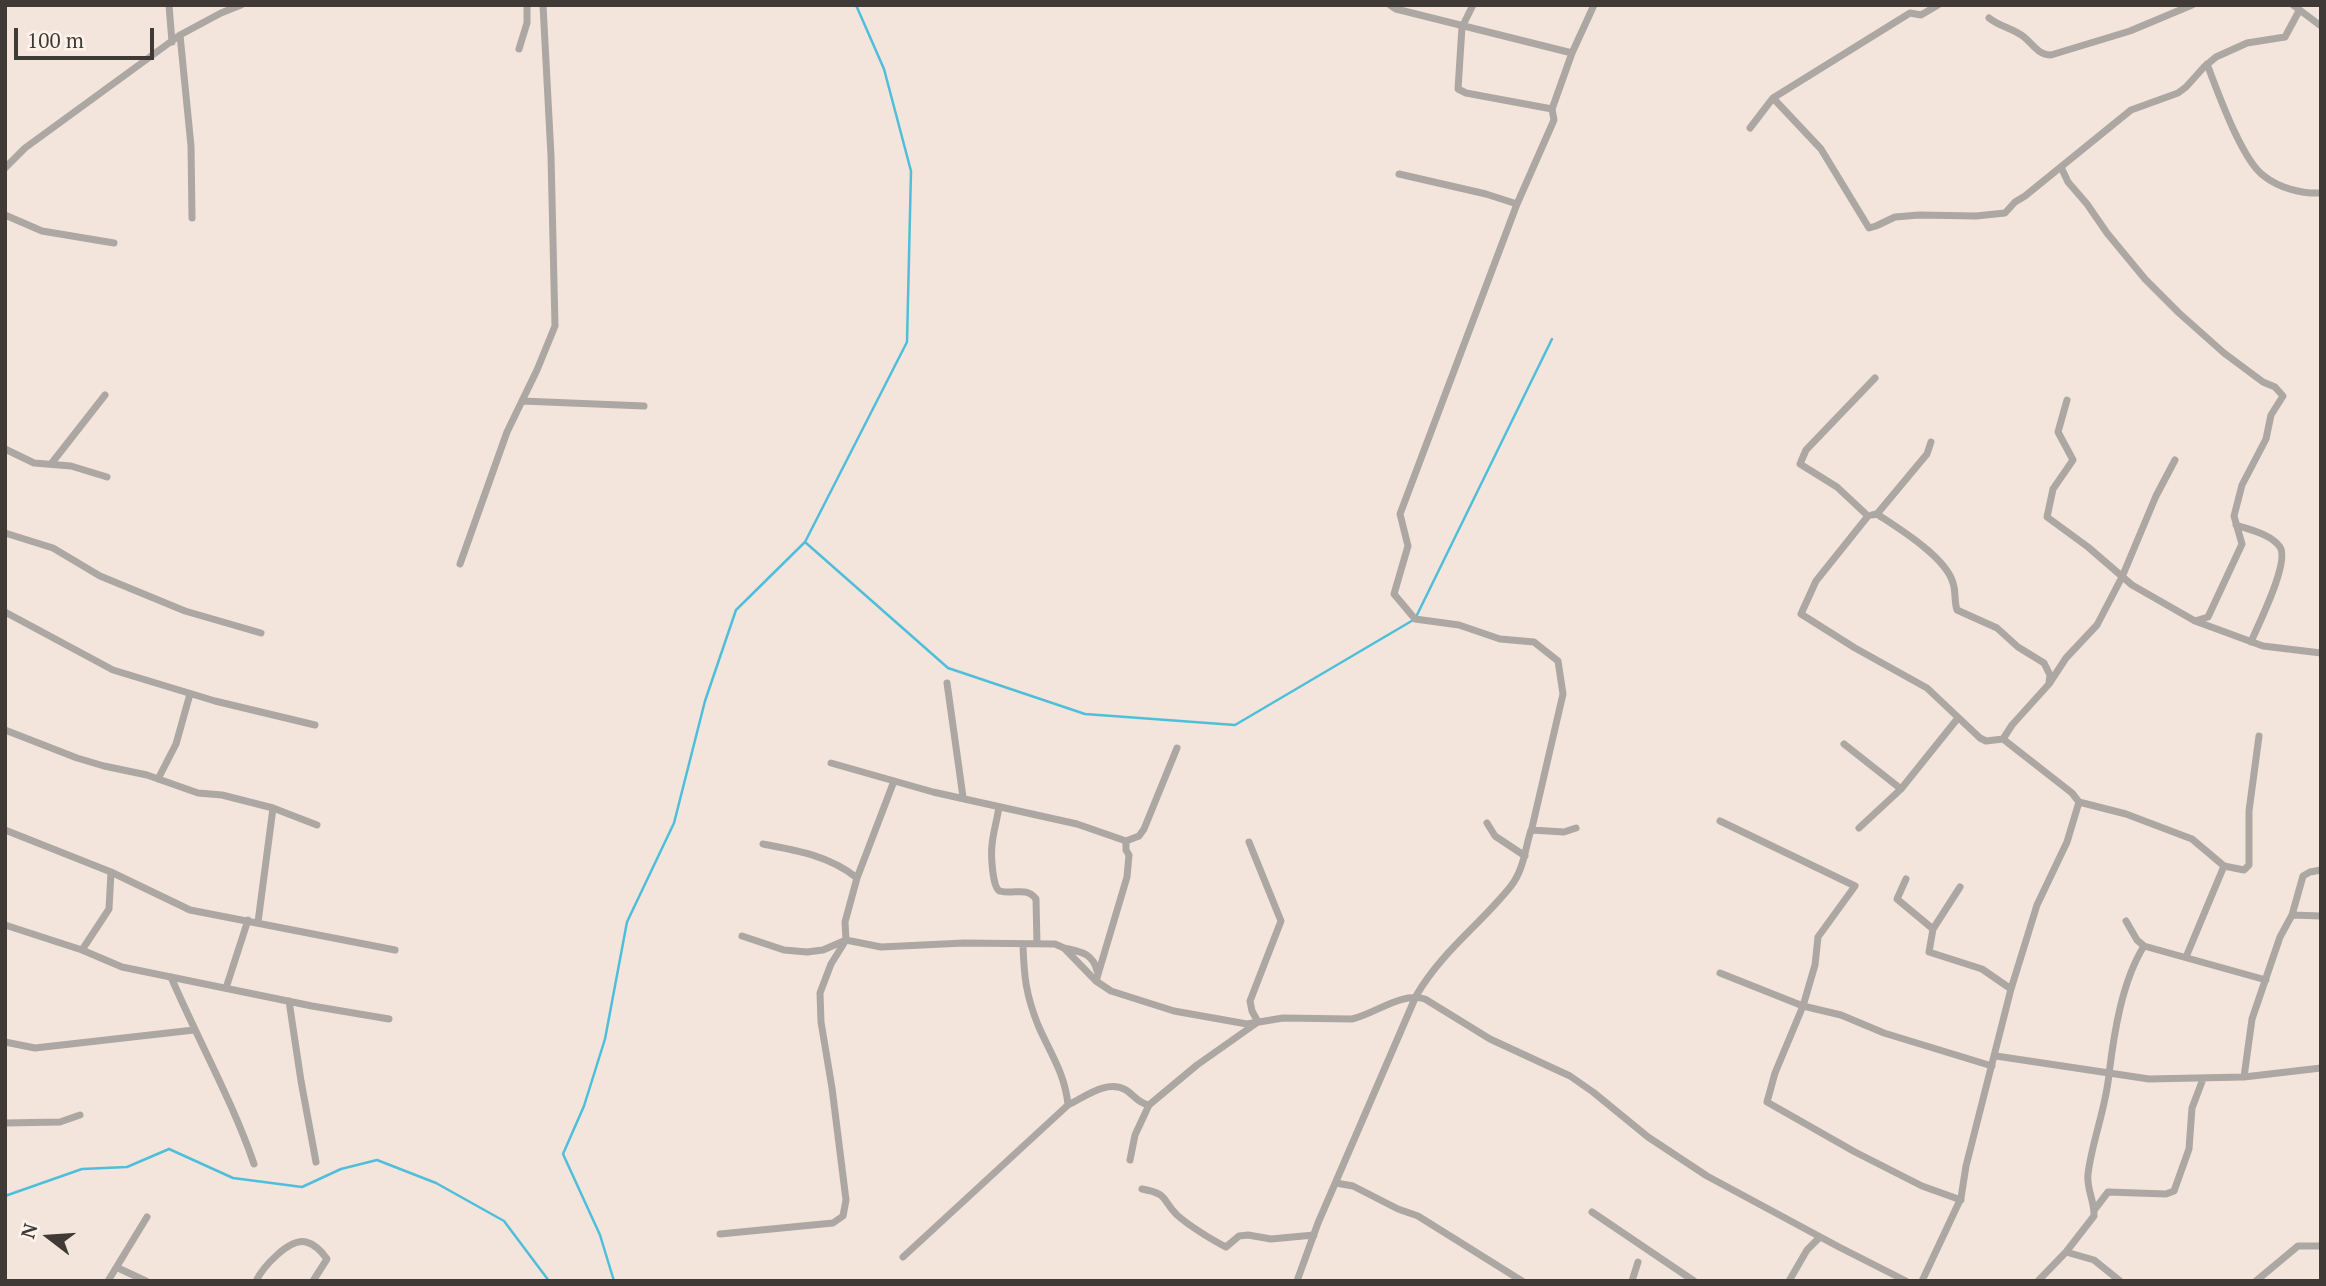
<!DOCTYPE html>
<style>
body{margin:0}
#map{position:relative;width:2326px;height:1286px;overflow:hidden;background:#f3e5db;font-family:"PT Serif",serif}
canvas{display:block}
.frame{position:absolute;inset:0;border:7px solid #3f3a36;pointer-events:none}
.north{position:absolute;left:14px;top:1202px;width:70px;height:70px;-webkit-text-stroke:5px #fef3eb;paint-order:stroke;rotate:287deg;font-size:19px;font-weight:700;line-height:28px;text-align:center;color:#3f3a36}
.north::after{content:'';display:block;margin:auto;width:24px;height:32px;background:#3f3a36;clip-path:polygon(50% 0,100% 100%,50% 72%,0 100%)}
.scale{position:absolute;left:14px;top:28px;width:140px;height:32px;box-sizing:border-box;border:4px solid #3f3a36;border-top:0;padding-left:9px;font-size:21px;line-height:24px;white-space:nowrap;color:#3f3a36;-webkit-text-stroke:5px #fef3eb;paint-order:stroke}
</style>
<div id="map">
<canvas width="2326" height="1286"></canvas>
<div class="frame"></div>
<div class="north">N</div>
<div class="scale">100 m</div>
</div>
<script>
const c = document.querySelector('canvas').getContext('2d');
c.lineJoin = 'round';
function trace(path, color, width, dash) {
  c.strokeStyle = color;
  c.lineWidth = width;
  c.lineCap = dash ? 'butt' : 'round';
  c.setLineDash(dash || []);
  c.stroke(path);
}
const stream = new Path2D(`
 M805,542L948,668L1085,714L1235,725L1415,619L1552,339
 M5,1196L82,1169L127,1167L169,1149L233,1178L302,1187L341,1169L377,1160L436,1183L504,1221L549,1281
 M614,1281L600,1235L563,1154L584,1106L605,1039L627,922L674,823L705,701L736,610L805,542L907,342L911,171L884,69L856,5`);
const street = new Path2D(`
 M169,5L172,42
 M1390,5L1396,9L1572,53
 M1473,5L1462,27L1458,89L1466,93L1552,109
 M2293,5L2321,26
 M1989,18C2000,27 2013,28 2024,37C2033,44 2038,55 2051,55L2130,31L2192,5
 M180,35L191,146L192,218
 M519,49L527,23V5
 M2207,64C2217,90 2242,161 2264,176C2279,188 2302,194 2321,193
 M1773,98L1821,149L1869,228L1876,226L1895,217L1919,215L1976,216L2005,213L2015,202L2025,196L2131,110L2178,93L2186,87L2204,67L2216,57L2247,43L2285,37L2299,11
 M1750,128L1773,98L1910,13L1921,15L1938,5
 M2061,167L2068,182L2087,204L2107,233L2145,279L2179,313L2224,353L2263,382L2275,387L2283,396L2271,415L2266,439L2242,485L2234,516L2242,544L2208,617L2195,621
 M5,168L25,148L180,35L221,13L241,5
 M1399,174L1486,194L1517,204
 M5,215L42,231L114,243
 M1875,378L1806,450L1800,464L1837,487L1868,516L1816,581L1801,614L1855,648L1927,688L1980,738L1986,741L2003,739L2072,793L2079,802L2067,842L2037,905L2011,989L1966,1166L1961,1198L1922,1281
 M2067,400L2058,432L2073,460L2053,489L2047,517L2088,547L2132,585L2195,621L2263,646L2321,653
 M522,401L644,406
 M5,449L34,463L71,466L107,477
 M51,464L105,395
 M1877,514C1898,528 1946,557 1953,583C1956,591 1954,601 1957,610L1997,628L2018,647L2044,663L2050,675L2049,683
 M1872,515L1877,514L1927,454L1931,442
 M2236,525C2250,530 2271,534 2280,547C2290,562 2258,625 2251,642
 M5,533L53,548L100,576L185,611L261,633
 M460,564L507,432L537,370L555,326L551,156L543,5
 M5,612L113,670L215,701L315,725
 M947,683L963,797
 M5,730L77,758L104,766L147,775L198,793L222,795L273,808L317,825
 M2003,739L2012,725L2049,684L2066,658L2097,625L2122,577L2156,496L2175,460
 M1844,744L1901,789
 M831,763L933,792L1077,824L1126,841L1139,836L1144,829L1177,748
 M158,779L176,744L190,694
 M2079,802L2126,814L2192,839L2224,866
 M999,807C997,820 993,833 992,845C991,853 992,889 1000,891C1014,895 1026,886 1036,899L1037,944
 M1720,821L1855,886L1818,937L1815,965L1803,1006L1841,1015L1884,1033L1992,1066
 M1487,823L1495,836L1525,856
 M1859,828L1901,789L1958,718
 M5,830L111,872L109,909L82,950
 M1531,832L1563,694L1558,661L1534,642L1500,639L1459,625L1415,619L1394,594L1408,546L1400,514L1517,204L1554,120L1552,109L1572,53L1594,5
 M763,844C796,850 830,856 857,878
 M111,872L190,910L395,950
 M1906,879L1897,899L1933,929
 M1960,887L1933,929L1929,952L1982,969L2011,989
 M2292,915L2321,916
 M2126,921L2137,940L2144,946L2266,980
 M258,922L273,808
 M5,925L82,950L122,967L312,1006L389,1019
 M742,936L784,950L807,952L823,950L846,940L881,947L964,943L1055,944L1064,948L1096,981L1111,991L1174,1011L1247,1024L1283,1018L1352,1019C1377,1013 1400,992 1425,999L1490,1039L1570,1076L1593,1092L1648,1137L1707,1176L1839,1247L1906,1281
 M1064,948C1081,952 1093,953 1097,971
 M2186,957L2224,866L2244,870L2249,865V811L2259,736
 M1720,973L1803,1006L1775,1073L1767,1102L1855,1152L1922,1186L1961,1200
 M171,977C198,1040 232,1100 254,1164
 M1096,981L1127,877L1129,855L1126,850V841
 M226,988L248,920
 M289,1001L301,1081L316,1162
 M5,1042L35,1048L194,1030
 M1996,1056L2149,1079L2244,1077L2321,1068
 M2244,1077L2252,1019L2280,937L2292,915L2303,876L2310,872L2321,870
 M1068,1105C1085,1097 1107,1079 1126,1090C1135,1096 1138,1103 1149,1105
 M5,1123L60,1122L80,1115
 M1130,1160L1135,1135L1149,1105L1197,1065L1258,1022L1252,1011L1250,1001L1281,921L1249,842
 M1336,1183L1353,1186L1398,1209L1418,1216L1522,1281
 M1142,1189C1169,1194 1161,1199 1177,1215C1188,1225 1212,1240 1226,1247L1239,1236L1248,1235L1271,1239L1314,1235
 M2095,1209L2108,1192L2166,1194L2174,1191L2189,1149L2192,1108L2203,1079
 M1592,1212L1694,1281
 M720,1234L833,1223L843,1216L846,1200L832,1088L821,1022L820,993L831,964L846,940L845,922L857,878L894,781
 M2066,1252L2094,1260L2120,1281
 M903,1257L1068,1105C1065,1073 1050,1053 1038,1025C1026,995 1024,977 1023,945
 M118,1268L146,1281
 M108,1281L147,1217
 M256,1281C263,1267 289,1238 306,1242C314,1244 322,1252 327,1259L313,1281
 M1297,1281L1318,1223L1416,996C1442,951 1480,925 1511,886C1524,869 1525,849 1531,830L1564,832L1576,828
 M1632,1281L1638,1262
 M1789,1281L1807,1250L1820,1237
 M2038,1281L2066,1252L2094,1216C2095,1202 2086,1188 2088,1174C2092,1141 2106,1108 2109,1074C2114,1033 2122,981 2144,946
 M2256,1281L2298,1246H2321`);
trace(stream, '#4fbedb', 2.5);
trace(street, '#aca7a2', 7);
</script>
